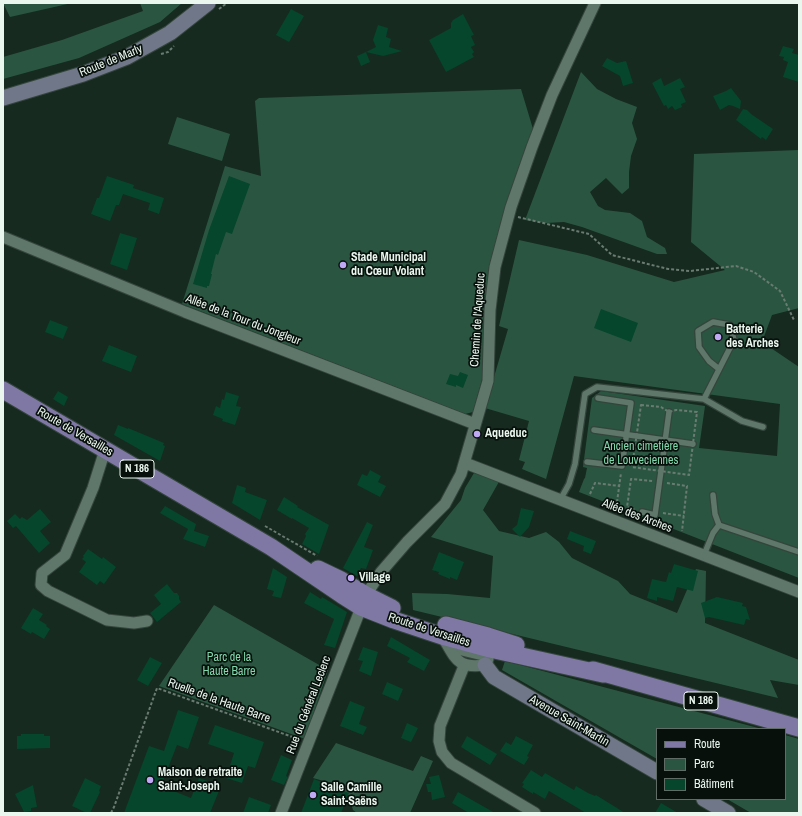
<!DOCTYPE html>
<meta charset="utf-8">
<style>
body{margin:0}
#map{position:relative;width:802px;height:816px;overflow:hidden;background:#162a20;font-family:"Archivo Narrow",sans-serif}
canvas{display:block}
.frame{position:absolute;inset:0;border:4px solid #eaf7ef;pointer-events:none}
.legend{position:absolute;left:656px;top:728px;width:130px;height:72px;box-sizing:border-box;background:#08100c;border:1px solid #626c67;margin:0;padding:5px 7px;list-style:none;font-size:12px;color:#eaf7ef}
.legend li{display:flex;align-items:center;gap:8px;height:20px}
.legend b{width:20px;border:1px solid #626c67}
</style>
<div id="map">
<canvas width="802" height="816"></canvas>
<div class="frame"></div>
<ul class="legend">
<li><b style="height:5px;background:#7f78a5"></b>Route</li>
<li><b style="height:11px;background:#2a5641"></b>Parc</li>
<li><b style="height:11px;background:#05462d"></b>Bâtiment</li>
</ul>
</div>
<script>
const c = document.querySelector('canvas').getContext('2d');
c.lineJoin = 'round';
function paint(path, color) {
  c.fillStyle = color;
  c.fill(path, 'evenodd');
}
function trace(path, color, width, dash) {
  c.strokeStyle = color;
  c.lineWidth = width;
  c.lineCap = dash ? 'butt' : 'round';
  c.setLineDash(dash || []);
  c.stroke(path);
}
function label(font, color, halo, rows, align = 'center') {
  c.font = font + ' "Archivo Narrow",sans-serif';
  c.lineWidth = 3.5;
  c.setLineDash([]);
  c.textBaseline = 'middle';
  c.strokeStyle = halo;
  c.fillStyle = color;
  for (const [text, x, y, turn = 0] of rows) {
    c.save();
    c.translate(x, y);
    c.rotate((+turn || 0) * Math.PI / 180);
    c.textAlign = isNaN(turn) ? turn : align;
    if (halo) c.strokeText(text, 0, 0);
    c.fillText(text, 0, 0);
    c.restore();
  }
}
const green = new Path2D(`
 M3,3H72L10,17Z
 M140,3H182L160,22L79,58L3,79V57L62,40L143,11Z
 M581,72L597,89L616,99L637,107L632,123L637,139L631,156L629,172V188L622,194L606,178L590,192L598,206L605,210L630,213L642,221L647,237L665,248L667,254H657L582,227L564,222L546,223L525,220Z
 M521,89L533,129L508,199L483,376L473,412L465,414L182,304L225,166L261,176L255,101L259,98Z
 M177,117L230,134L222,161L168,144Z
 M799,150V308L772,315L762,342L799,367V578L579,492L584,479L585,478L587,468L583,467L592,398L601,391L705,406L699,448L777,456L780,404L574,376L546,479L522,469L525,462L519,460L529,421L485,408L508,329L499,326L519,240L587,255L674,282L725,270L691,242L694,154Z
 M474,473L500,480L483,510L499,531L529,538L546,532L559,542L572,558L618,581L630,594L677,613L696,569L706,571L705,623L799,660V685L770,680L778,698L413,610L412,593L447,594L490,598L493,556L431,537L461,500L465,488Z
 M214,605L328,670L305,739L159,686Z
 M505,661L762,729H657V759L502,670Z
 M785,735L799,739V813H751L727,799H785Z
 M336,743L413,771L421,756L433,761L410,813H357L353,810L349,797L338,785L313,778Z`);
const building = new Path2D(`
 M291,9L304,16L289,42L276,35Z
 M463,14L474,35L471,36L475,45L471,47L474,52L472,54L474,57L446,72L429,40L451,28V23L453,20Z
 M378,25L388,28L386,37L391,39L389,47L402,51L383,56L366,52L376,47L373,40Z
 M783,46L794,49L792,53L799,55V82L783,77L788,62L783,60L784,57L779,56Z
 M366,52L370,62L361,66L357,56Z
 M607,58L617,63L626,61L633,83L623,86L620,76L602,66Z
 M661,78L664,86L680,78L685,87L680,89L686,102L681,104L682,107L675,110L672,106L668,109L666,105L664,106L652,83Z
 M731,88L741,101L740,109L733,106L729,105L720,110L713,96L726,91Z
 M743,109L747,110L751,114L773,129L766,140L762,137L761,139L736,120Z
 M107,176L134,185L133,188L164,198L159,214L148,210L150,203L123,194L119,205H116L110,221L91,214L97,198H99Z
 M229,176L250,184L232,234L226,232L218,255L216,254L211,274H212L209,286H207V288L193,284L209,230Z
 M120,233L137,238L127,270L110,264Z
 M601,309L638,323L631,342L594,328Z
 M50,320L68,327L63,339L45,332Z
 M109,345L137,356L131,372L102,361Z
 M460,372L468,375L463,388L456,385V387L446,384L450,374L458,376Z
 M58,391L68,397L64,406L53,399Z
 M226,392L239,396L236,406L241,407L235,425L222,421L223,419L213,415L216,406L220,408L222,399L224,400Z
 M118,425L128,429V428L164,443L163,445L165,446L160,461L114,435Z
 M370,470L381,476L378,482L386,486L380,497L357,485L362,474L367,476Z
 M237,485L246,488L245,492L267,500L260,520L232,503Z
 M284,497L298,506L297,507L329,525L319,554L302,544L306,536L305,534L309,528L292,518V519L277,510Z
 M165,506L196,524L194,531L209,536L205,547L183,539L188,529L160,513Z
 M521,508L534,511L529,527L520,537L512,529L517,525Z
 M40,509L51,522L40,531L50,543L39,553L16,526L13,528L7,521L15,514L20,519L22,517L27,520Z
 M367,522L373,525L364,547L373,550L366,569L361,568L357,576L343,568Z
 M570,531L596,541L591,554L583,551L584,546L567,539Z
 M88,549L102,559L103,557L116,567L104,584L100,581L97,585L79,572L86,562L82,559L84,557L83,556Z
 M439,552L464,562L457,580L450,577V579L438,574L439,572L432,570Z
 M674,564L698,571L693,591L677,587L673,601L657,597V601L647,598L652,579L666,582L669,572L671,573Z
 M273,568L287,577L281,598L272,596L274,591L267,589Z
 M167,584L174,593H177L179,596V599L181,602L157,622L150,613L161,604L154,595Z
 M310,592L321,599L322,597L347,612L335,648L324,645L334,619L304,603Z
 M717,597L743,603L742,606L746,607L750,620L746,619L744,625L709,617L705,618L701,603Z
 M33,608L43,614L39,620L47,625L46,626L50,629L44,639L32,632L31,634L21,628Z
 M391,637L430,660L424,671L407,662L410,658L387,646Z
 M363,647L378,652L371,676L359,671L363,661L358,660Z
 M150,657L162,663L148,686L137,680Z
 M387,682L403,689L398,701L382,694Z
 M350,701L365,707L359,724L367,727L363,735L340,726Z
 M178,710L199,717L188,749L177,745L161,786L191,798L199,778L221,786L210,813H124L149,746L164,751Z
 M407,723L418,728L411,742L401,738Z
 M215,725L264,742L255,768L248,766L242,783L226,778L234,753L208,744Z
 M21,734H44V736H50V748L17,749V736H21Z
 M467,736L497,754L490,765L461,747Z
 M516,736L533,745L527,756L529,757L524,765L500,751L506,742L511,745Z
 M281,755L292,760L286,776L288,777L284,785L271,780Z
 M531,770L542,777L545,773L574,790L576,786L588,793L595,796L596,795L625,813H586L549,791L545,799L533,792V794L522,787L524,784L522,783Z
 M439,775L445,797L432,800L431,792H428L426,784H431L429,777Z
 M85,778L101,786L99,791L100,792L90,813H87L72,806Z
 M314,779L349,793L341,813H301Z
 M33,785L37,807L31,808V811L24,812L15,794Z
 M458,792L495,813H469L452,803Z
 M249,797L271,805L268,813H243Z
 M661,803L678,813H655Z`);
const path = new Path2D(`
 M219,9L227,3
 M161,54L168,52L174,46
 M518,217L589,234L612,255L668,269L690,271L736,266L754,272L780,291L794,320
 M641,405L661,407L669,412L676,410L697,412L689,475L632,467Z
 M667,483L687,486L682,531
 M590,494L595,483L619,486
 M617,502L621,473
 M635,510L627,507L631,479L653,481
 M663,513L684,516
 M265,526L317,556
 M111,813L114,807L157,688L298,739`);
const lane = new Path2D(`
 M719,369L709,361L699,347L698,331L713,322L730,325L734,340L704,399L742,421L763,427
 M594,430L693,444
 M587,462L622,466L631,403L598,398
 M713,495L715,514L719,525
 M560,500L569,484L575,464L585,394L597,387L704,399
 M642,512L655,515L669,412
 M704,555L713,533L719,525L799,552
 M451,650L488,659`);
const street = new Path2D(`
 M3,237L185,312L475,424
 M105,450L93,488L65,555L42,573L41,585L48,591L107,620L134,623L147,621
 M465,463L799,592
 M442,636C456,658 456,669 485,665L488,659
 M464,666L440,726L439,741L442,752L451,763L535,813
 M281,813L366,595L381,572L407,542L445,504L461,474L488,381L490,310L495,267L511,207L532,147L552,95L595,3`);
const secondary = new Path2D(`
 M3,98L83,74L127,57L170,33L208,3
 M485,665L494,677L657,772
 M704,799L728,813`);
const primary = new Path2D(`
 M3,390L271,547L342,595L361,607L394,620L442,636L490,649L603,674
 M318,569L341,580L366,595L392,608
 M446,625L488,636L516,645
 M593,670L799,728`);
const markers = [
 [343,265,4,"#bfa8f4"],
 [718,337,4,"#bfa8f4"],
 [477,434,4,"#bfa8f4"],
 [351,578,4,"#bfa8f4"],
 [150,780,4,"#bfa8f4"],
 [313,795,4,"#bfa8f4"]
];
const shields = [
 [137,469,34],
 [701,701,34]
];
const shieldNames = [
 ["N 186",137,469],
 ["N 186",701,701]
];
const streetNames = [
 ["Route de Marly",111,61,-22],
 ["Allée de la Tour du Jongleur",243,320,21],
 ["Chemin de l'Aqueduc",478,320,-86],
 ["Route de Versailles",75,432,30],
 ["Allée des Arches",637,516,21],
 ["Route de Versailles",429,630,18],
 ["Ruelle de la Haute Barre",219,701,20],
 ["Rue du Général Leclerc",309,705,-69],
 ["Avenue Saint-Martin",569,721,30]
];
const poiNames = [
 ["Stade Municipal",351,258],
 ["du Cœur Volant",351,272],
 ["Batterie",726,330],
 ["des Arches",726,344],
 ["Aqueduc",485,434],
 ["Village",359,578],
 ["Maison de retraite",158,773],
 ["Saint-Joseph",158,787],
 ["Salle Camille",321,788],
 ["Saint-Saëns",321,802]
];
const parkNames = [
 ["Ancien cimetière",641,447],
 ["de Louveciennes",641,461],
 ["Parc de la",229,658],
 ["Haute Barre",229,672]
];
paint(green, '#2a5641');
paint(building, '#05462d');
trace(lane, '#34453c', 8);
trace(street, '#34453c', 13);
trace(secondary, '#34453c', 17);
trace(primary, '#34453c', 19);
trace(path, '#6a7b72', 2, [3, 2]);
trace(lane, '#5f766a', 5.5);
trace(street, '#5f766a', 11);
trace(secondary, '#6f7788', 15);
trace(primary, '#7f78a5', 17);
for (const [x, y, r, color] of markers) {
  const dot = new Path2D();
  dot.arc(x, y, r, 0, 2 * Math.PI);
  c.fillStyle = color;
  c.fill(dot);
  trace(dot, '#08100c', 1.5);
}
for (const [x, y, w] of shields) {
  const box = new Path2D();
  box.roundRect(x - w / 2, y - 9, w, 18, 3);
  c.fillStyle = '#08100c';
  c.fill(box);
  trace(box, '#eaf7ef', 1);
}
label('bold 11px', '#eaf7ef', null, shieldNames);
label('12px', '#eaf7ef', '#08100c', streetNames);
label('bold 12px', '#eaf7ef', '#08100c', poiNames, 'left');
label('12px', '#82d8ad', '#08100c', parkNames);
</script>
